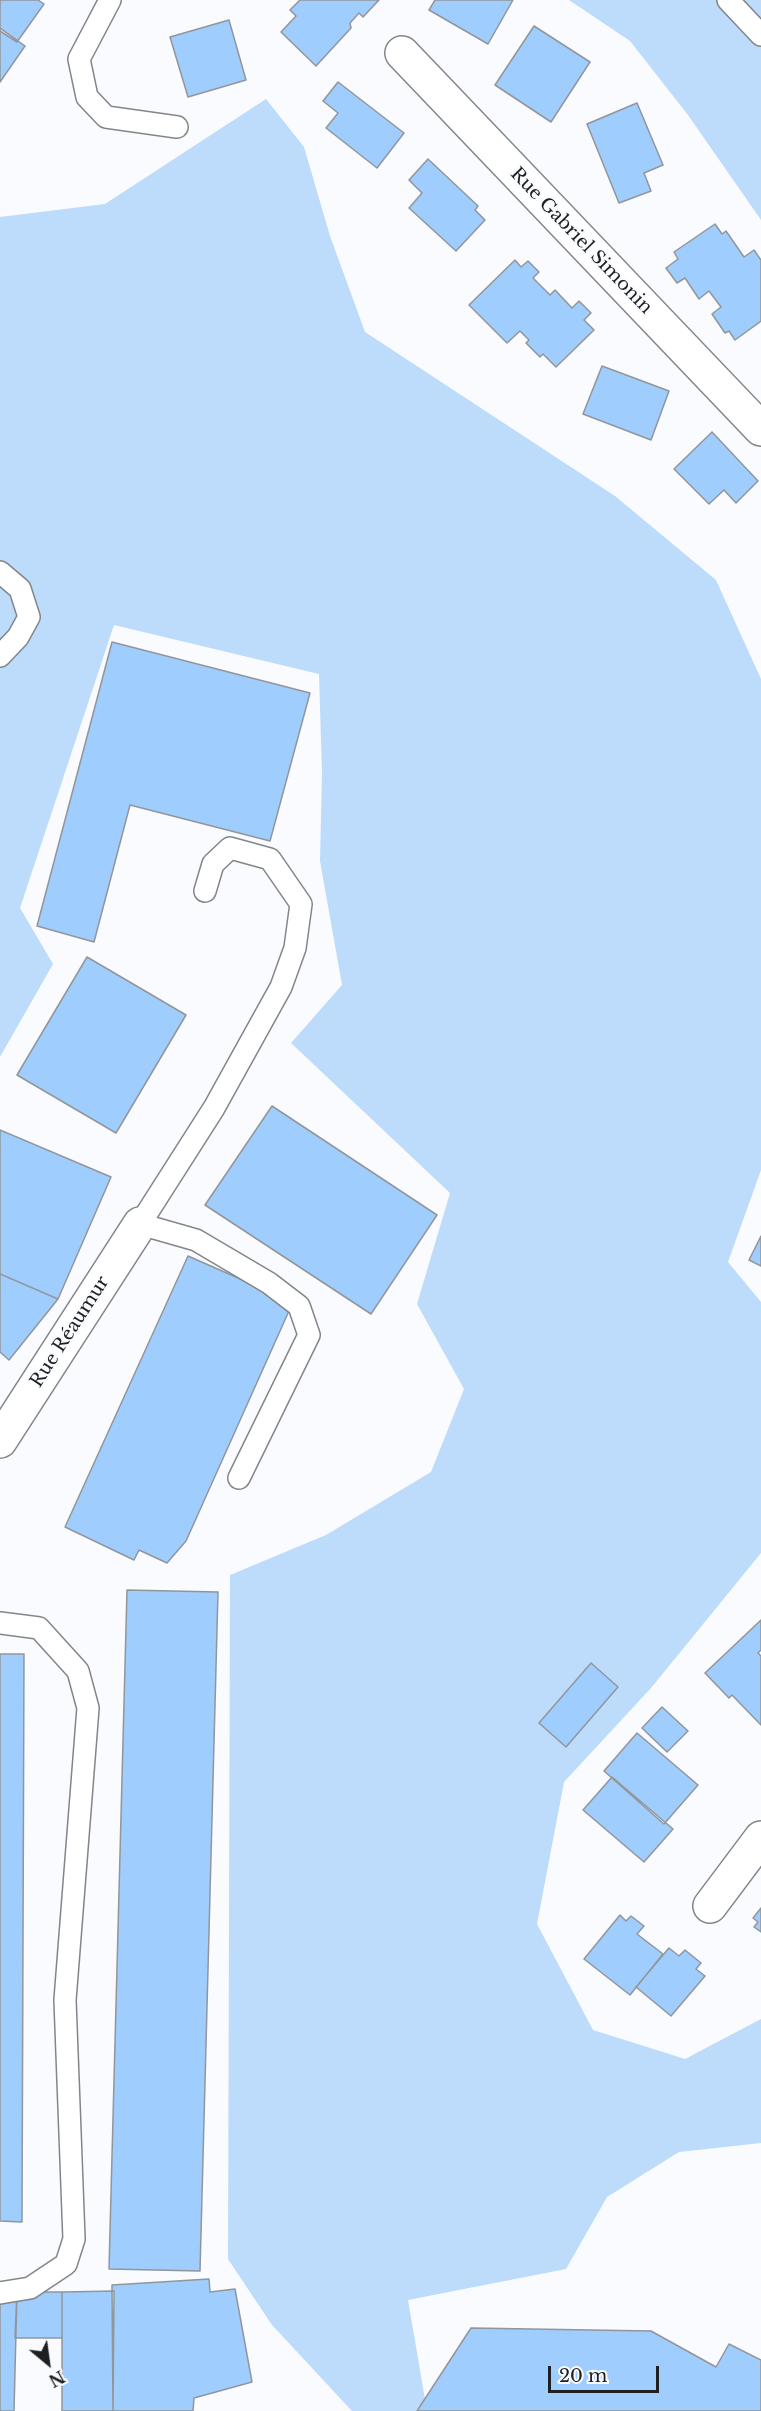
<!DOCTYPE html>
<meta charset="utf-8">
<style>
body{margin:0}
#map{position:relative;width:761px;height:2411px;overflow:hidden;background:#f9fbfe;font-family:"Libre Baskerville",serif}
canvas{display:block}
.north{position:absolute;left:18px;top:2333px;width:60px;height:60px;-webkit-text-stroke:4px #f9fbfe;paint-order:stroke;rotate:151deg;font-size:16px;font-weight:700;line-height:24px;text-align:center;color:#1d1f20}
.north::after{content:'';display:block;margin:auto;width:21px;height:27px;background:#1d1f20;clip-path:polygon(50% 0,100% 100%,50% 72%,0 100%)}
.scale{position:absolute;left:548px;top:2366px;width:111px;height:27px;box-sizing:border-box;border:3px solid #1d1f20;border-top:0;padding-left:8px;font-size:18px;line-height:21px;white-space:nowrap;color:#1d1f20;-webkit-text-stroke:4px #f9fbfe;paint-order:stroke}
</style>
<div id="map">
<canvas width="761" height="2411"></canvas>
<div class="north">N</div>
<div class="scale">20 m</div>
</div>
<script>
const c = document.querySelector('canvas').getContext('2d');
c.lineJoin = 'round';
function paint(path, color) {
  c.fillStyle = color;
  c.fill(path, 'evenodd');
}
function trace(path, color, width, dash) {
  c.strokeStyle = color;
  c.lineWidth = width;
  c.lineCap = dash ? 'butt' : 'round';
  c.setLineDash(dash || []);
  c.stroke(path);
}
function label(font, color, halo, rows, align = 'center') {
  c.font = font + ' "Libre Baskerville",serif';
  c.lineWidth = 4.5;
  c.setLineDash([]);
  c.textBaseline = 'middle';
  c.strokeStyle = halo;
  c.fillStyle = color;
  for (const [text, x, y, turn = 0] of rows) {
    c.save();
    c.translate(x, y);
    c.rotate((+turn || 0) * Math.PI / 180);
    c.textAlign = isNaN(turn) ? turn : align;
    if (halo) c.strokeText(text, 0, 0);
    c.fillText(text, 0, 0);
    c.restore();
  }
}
const green = new Path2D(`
 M569,0H761V220L688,115L630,41Z
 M266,99L304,147L330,236L365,332L615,496L716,580L761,679V1170L728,1262L761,1302V1553L651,1688L564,1782L537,1924L593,2030L685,2059L761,2019V2143L679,2152L607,2197L566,2269L408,2300L427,2411H352L272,2325L228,2259L230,1575L326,1535L431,1472L464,1389L417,1304L450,1193L291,1043L342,985L320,861L322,773L319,674L114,625L20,908L53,964L0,1057V217L105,204Z`);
const building = new Path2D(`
 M0,0H38L44,4L17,42L0,31Z
 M300,0H379L363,17L359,13L350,23L351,28L316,66L281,32L296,16L290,10Z
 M435,0H513L488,44L429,10Z
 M229,20L246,80L188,97L170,37Z
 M534,26L590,62L551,122L495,85Z
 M0,28L25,46L0,82Z
 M338,82L404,133L377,168L326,128L338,113L323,101Z
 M637,103L663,165L644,173L651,191L619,203L587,124Z
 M428,159L478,206L475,210L485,220L456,251L409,208L422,193L409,180Z
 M715,224L722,234L726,231L744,257L754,250L761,260V321L735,340L729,331L725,333L712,314L721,307L709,291L699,299L685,278L677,283L666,268L678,259L674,252Z
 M515,260L521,267L528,261L539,272L533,278L550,295L555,290L572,308L579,301L591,313L584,320L594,330L556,367L543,354L540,357L526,343L529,340L520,331L507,343L469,305Z
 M602,366L669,391L651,440L583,414Z
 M712,432L758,481L736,503L724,490L709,504L674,469Z
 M112,642L310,693L270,841L130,805L94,942L37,926Z
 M87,957L186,1015L116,1133L17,1075Z
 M272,1106L437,1215L371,1314L205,1205Z
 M0,1130L111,1177L58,1299L0,1274Z
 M761,1236V1266L749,1260Z
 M188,1256L293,1302L186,1541L167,1563L139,1550L134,1560L65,1527Z
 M0,1274L58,1299L9,1360L0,1352Z
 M127,1590L218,1592L200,2271L109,2269Z
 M761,1620V1650L758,1653L761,1656V1725L732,1695L729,1698L705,1673Z
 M0,1654H24L22,2222L0,2221Z
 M591,1663L618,1687L566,1747L539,1723Z
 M662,1707L688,1731L667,1752L642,1728Z
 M637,1733L698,1785L664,1824L604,1771Z
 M612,1777L673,1829L644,1862L583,1810Z
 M761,1908V1932L754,1927L758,1922L753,1918Z
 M620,1915L626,1921L631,1916L644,1926L637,1934L663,1954L630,1995L584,1959Z
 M669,1948L679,1956L685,1950L701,1963L696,1969L705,1976L671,2016L636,1987Z
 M209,2279L210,2292L235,2289L252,2382L194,2398L193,2411H113L112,2285Z
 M114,2291L113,2411H62V2292Z
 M0,2292H17L14,2411H0Z
 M17,2292H62V2338H15Z
 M471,2328L651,2331L716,2367L729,2344L761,2360V2411H417Z`);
const service = new Path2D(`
 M110,0L79,59L87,97L106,117L177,127
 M728,0L761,35
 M0,572L20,589L29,617L18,637L0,656
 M205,891L213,864L230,848L270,859L301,904L295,948L281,987L214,1108L140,1224L196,1240L269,1283L299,1306L309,1335L239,1478
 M0,1623L39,1628L78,1671L88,1708L65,2000L74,2239L66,2264L30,2288L0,2293`);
const minor = new Path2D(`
 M402,53L761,429
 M0,1441L140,1224
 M710,1906L761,1838`);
const streetNames = [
 ["Rue Gabriel Simonin",581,241,46],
 ["Rue Réaumur",70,1332,-57]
];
paint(green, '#bddbfb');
paint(building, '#9fcdfd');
trace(building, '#92969a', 1.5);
trace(service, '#82868a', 24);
trace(minor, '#82868a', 36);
trace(service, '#fff', 21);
trace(minor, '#fff', 33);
label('18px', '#1d1f20', '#f9fbfe', streetNames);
</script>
